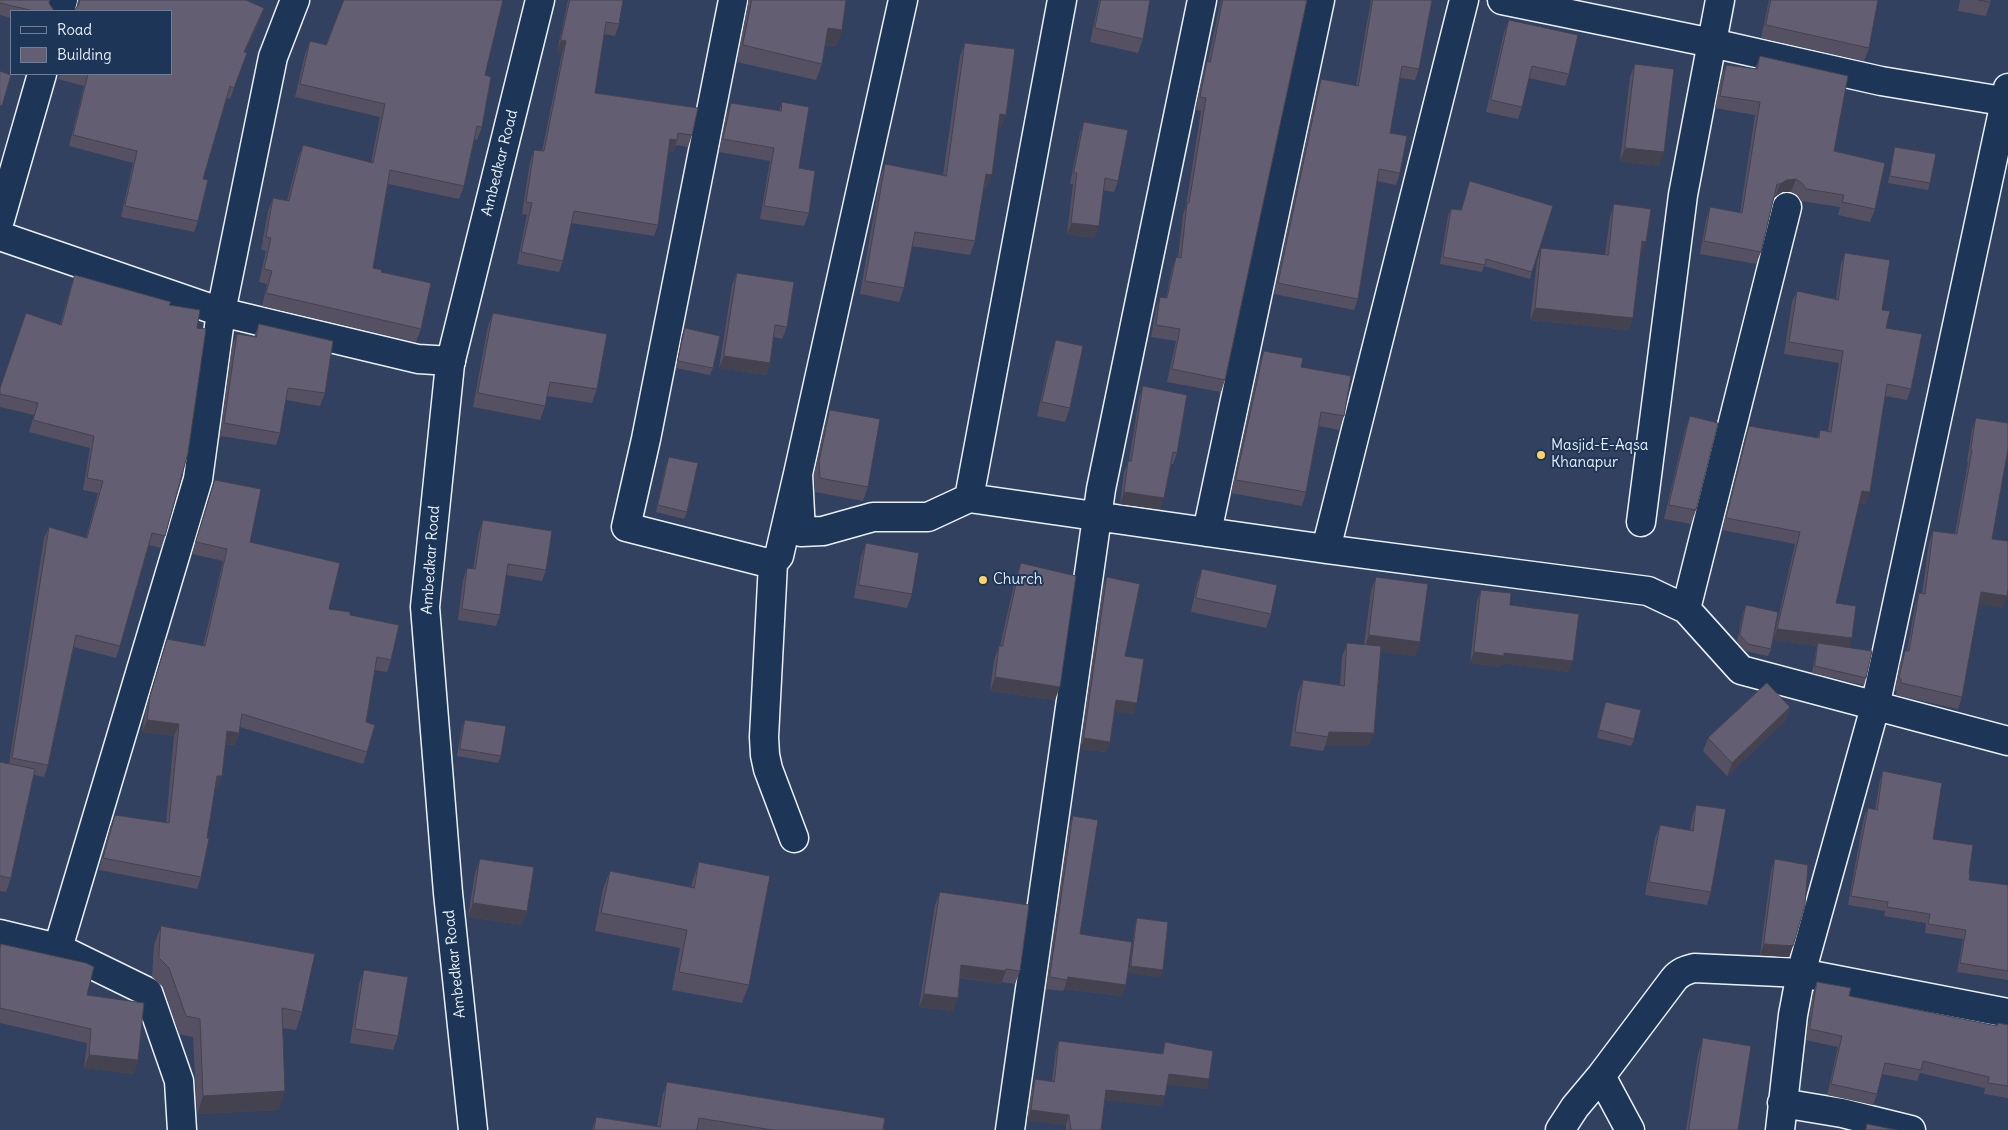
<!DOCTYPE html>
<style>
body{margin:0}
#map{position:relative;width:2008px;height:1130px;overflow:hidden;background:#32415f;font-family:Delius,sans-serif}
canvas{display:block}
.legend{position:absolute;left:10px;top:10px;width:162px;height:65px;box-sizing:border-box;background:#1d3557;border:1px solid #6e8097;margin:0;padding:6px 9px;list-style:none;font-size:15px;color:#e8f1f8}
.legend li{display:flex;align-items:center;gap:10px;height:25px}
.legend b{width:25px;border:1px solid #6e8097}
</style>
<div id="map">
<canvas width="2008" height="1130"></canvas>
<ul class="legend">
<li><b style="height:6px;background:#1d3557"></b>Road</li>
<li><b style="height:14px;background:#635e72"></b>Building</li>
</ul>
</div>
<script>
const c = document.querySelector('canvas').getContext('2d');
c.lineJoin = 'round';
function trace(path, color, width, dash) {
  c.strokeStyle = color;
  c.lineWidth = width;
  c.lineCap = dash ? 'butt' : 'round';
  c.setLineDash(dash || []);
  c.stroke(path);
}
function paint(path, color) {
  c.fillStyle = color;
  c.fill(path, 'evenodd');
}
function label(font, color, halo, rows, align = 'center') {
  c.font = font + ' Delius,sans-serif';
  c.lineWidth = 4;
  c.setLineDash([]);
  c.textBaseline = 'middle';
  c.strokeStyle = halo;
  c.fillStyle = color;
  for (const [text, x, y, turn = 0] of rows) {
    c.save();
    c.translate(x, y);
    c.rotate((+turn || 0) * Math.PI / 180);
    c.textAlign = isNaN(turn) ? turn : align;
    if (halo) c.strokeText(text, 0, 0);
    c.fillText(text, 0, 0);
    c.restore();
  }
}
const minor = new Path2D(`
 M733,0L646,439L626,527L764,562L773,563L779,556L798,474L801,532L823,531L873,517H928L969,498L1326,549L1648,591L1686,609L1741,670L2008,741
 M1502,0L1712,43L1881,81L2008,102
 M60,11L63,0
 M0,220L42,74
 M0,236L221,312L418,359L451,361
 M798,474L903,0
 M969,498L1062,0
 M1641,522L1683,195L1720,0
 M1207,532L1320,0
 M1326,549L1464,0
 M773,563L764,737L765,755L768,769L794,838
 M1686,609L1787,207
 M0,934L58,948
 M1601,1076L1630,1130
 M1782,1103L1842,1113L1911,1130
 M182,1130L179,1081L148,992L58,948L198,479L221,312L273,57L295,0
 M1010,1130L1101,489L1202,0
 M1560,1130L1575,1107L1601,1076L1674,979C1680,972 1686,970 1694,968L1801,973L2008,1013
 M1780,1130L1793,1015L1801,973L1875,707L2008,88`);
const primary = new Path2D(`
 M473,1130L448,893L425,607L450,364L540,0`);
const wall = new Path2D(`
 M0,0L49,3L54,11H11V18L0,15Z
 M78,0H246L260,20L245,52L247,53L230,99L226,98L203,179L198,221L194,232L121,217L133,163L69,146L84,86L58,79L60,74H171L76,9Z
 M568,0H623L619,24L615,36L604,34L595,93L692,135L688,147L676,145L673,152L668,151L658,225L654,236L571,223L563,261L559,272L517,264L527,215L522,214L530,162L534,150L542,151L562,53L557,52Z
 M748,0H846L842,30L836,46L825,45L822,64L816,80L737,62L748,3Z
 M1099,0H1150L1143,39L1138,53L1090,42Z
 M1221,0H1307L1225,380L1221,392L1167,382L1176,341L1151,337L1156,309L1160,297L1166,298L1172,269L1176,257H1178L1183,215L1186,206L1201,111L1195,109L1203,74L1207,61H1208Z
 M1371,0H1432L1419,69L1415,80L1400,78L1390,133L1400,173L1396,185L1377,181L1358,299L1354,310L1274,294L1317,90L1321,79L1356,86Z
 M1769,0H1878L1869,48L1864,61L1761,38Z
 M1960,0H1991L1986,16L1958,11Z
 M1509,20L1569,74L1565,86L1529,78L1522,107L1518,119L1486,112L1504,32Z
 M310,41L485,75L482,127L477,140L474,139L464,186L459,199L388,184L373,268L381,272L421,329L416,342L262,306L267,284L259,282L266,251L261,250L268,211L273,198L287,201L298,158L303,145L371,163L380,117L295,97L305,54Z
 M965,43L1001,128H998L987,188H983L975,241L970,255L912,246L904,288L899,302L860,294L880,178L885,164L943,175L960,56Z
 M1760,56L1834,151L1875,209L1870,222L1838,215L1840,207L1801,201L1797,195L1791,192H1782L1775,197H1774L1761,252L1756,264L1700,254L1706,220L1710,207L1740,213L1755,115L1715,108L1721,77L1726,65L1755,69Z
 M1635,64L1659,166L1620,161L1630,77Z
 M782,102L799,168L809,213L804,226L760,219L770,161L719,152L726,116L731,103L779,111Z
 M1084,122L1118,181L1114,192L1103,190L1095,238L1067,234L1073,184H1070L1080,133Z
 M1895,147L1930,183L1928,190L1888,183L1893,154Z
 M1470,181L1532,272L1530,279L1484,266L1482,272L1440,264L1448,216L1451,209L1461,210Z
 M1614,204L1642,254H1640L1629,330L1530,320L1537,261L1541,248L1605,255L1610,217Z
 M1845,253L1882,310L1886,328L1911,389L1907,400L1885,396L1866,504L1859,503L1836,603L1848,648L1866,678L1864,685L1812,673L1816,650L1817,646L1773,640L1795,544L1722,530L1745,437L1749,426L1817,438L1820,430L1828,431L1839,363L1784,354L1792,302L1797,291L1836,299L1841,264Z
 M737,273L787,327L782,339L774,337L770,363L766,375L719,368L732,285Z
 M75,275L170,305L197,328L165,536L161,548L149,545L120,646L116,658L74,647L48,765L44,777L34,775L11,878L6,892L0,891V762L9,764L44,538L49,527L86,538L98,493L83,490L90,448L29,432L34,415L0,407V387L60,325L71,286Z
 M493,313L597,389L592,403L547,396L545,406L540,420L473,407L488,326Z
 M259,324L325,393L320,406L286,400L280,433L276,445L220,436L232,346L237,334L254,337Z
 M685,328L713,368L710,375L676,368L682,335Z
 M1056,340L1070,408L1065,422L1037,416L1051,354Z
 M1264,351L1301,367L1344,416L1339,430L1319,426L1306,492L1302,506L1231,493L1259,364Z
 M1143,386L1177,453L1173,464H1171L1160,509L1120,504L1124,472L1129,461L1139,398Z
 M830,410L868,487L863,501L815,492L814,475L825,424Z
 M1690,416L1696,510L1691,524L1664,519L1685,430Z
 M1976,418L1992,539L2003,608L1979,604L1962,697L1958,709L1896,695L1897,691L1895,690L1900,663L1905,651H1907L1915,606L1919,593L1922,594L1929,543L1933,531L1955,534L1968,462L1967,461L1972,430Z
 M669,457L687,512L684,519L656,512L666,464Z
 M215,480L250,542L329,609L350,615L391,660L387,672L375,670L366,722L367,752L363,764L240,727L235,745L225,744L218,788H215L201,877L197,889L99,870L110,827L115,815L166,823L174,736L142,732L146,708L167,639L203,646L223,561L192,554L211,492Z
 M483,520L546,570L542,581L506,575L500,615L496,626L458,620L463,580L467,568L473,569L479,532Z
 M866,543L912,594L907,608L854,598L861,557Z
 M1021,563L1055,700L990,691L994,660L999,646H1000L1016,576Z
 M1202,569L1271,614L1266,628L1191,612L1197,583Z
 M1107,577L1125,656L1134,714L1115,711L1110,742L1106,752L1080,749L1103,587Z
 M1376,577L1420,642L1415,656L1380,651L1369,746H1325L1323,751L1290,746L1298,693L1303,680L1340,685L1342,657L1347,643L1364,645L1371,591Z
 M1481,590L1569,672L1501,663L1500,667L1470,663L1477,601Z
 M1746,605L1771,649L1768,656L1745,651L1737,642L1743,612Z
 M1606,702L1634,739L1631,746L1597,738L1603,709Z
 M1790,707L1785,721L1727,776L1703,751L1708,738Z
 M465,720L501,756L498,763L457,756L462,727Z
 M1883,771L1933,839L1969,874V880L2008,885V980L1957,972L1963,939L1925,933L1926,923L1884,916L1885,911L1848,905L1864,817L1868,808L1875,810L1880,780Z
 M1696,805L1711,892L1707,905L1645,895L1655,838L1660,825L1690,830L1692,818Z
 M1073,816L1080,934L1122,996L1064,989L1063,991L1046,989L1069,827Z
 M480,859L527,911L522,925L468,917L475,873Z
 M1775,859L1789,957L1760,955L1771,871Z
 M699,862L749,985L742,1003L672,990L680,948L595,931L603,889L610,871L691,887L693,880Z
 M940,892L1020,971L1015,984L1002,982L1001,984L960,978L953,1011L919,1007L935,905Z
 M1137,918L1163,970L1160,977L1129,973L1135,925Z
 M161,926L302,1012L296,1030L283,1028L279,1110L197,1114L193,1037L179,1034L163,987L152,977L154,945Z
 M0,946L87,995L138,1060L133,1074L84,1068L87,1043L0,1023Z
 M364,970L398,1036L393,1050L350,1043L359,984Z
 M1817,982L1849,996L1996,1026L1998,1023L2008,1025V1098L1984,1094L1985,1088L1920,1073L1917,1081L1882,1074L1877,1094L1873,1105L1827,1095L1838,1047L1806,1040L1813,993Z
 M1703,1038L1738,1130H1686L1698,1054Z
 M1059,1041L1162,1054L1165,1042L1209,1079L1206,1089L1167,1084L1162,1106L1105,1100L1101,1130H1066V1125L1027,1120L1032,1089L1035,1079L1052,1081L1056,1050Z
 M667,1082L883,1130H592L596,1117L657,1126L663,1094Z`);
const shadedWall = new Path2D(`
 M264,8L260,20L240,63L244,52Z
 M828,28L842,30L836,46L822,44Z
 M561,40L566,41L562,53L557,52Z
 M1000,114L1006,115L1001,128H995Z
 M670,139L677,140L673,152L665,151Z
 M1625,148L1664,152L1659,166L1620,161Z
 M986,174L992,175L987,188L981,187Z
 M1796,179L1791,192H1782L1775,197L1780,184L1787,180Z
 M1071,223L1099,226L1095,238L1067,234Z
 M1642,241L1646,242L1642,254H1637Z
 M1535,308L1633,318L1629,330L1530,320Z
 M724,356L770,363L766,375L719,368Z
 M1862,491L1870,492L1866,504L1858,503Z
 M1124,492L1164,498L1160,509L1120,504Z
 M1981,592L2007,596L2003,608L1976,604Z
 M1777,629L1852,638L1848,650L1818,643L1817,646L1773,640Z
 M1369,635L1420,642L1415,656L1364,649Z
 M1474,652L1504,653L1573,661L1569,672L1501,663L1500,667L1470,663Z
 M995,677L1060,687L1055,700L990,691Z
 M1116,700L1137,703L1134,714L1113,711Z
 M1790,707L1785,721L1727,776L1732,763Z
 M147,720L179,724L174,736L142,732Z
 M227,731L239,733L235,745L222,743Z
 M1329,732L1374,733L1369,746H1325Z
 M1084,738L1110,742L1106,752L1080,749Z
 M217,776H222L218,788H212Z
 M473,903L527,911L522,925L468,917Z
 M1764,944L1793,946L1789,957L1760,955Z
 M961,965L1006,971L1001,984L957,977Z
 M1131,966L1163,970L1160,977L1129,973Z
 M1068,977L1126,985L1122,996L1064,989Z
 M924,994L958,998L953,1011L919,1007Z
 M89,1055L138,1060L133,1074L84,1068Z
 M1169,1074L1209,1079L1206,1089L1165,1084Z
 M1106,1090L1165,1096L1162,1106L1103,1100Z
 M285,1091L279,1110L197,1114L203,1096Z
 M1031,1110L1069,1115L1066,1125L1027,1120Z`);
const building = new Path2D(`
 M0,0H50L49,3L54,11H34L0,3Z
 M80,0H246L264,8L244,52L247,53L234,88L230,86L203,179L208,180L198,221L125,206L137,151L73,135L88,74H86H171V11H74L79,4Z
 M344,0H503L485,75L491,77L482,127L477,126L464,186L390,170L373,268L382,270L381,272L431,283L421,329L266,293L272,271L264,269L271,238L266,237L273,198L289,201L303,145L373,163L385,104L300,84L310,41L326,45Z
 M570,0H623L619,24L606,22L595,93L698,108L692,135L678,133L677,140L670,139L658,225L574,211L563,261L521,252L532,203L526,202L534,150L544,151L566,41L561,40Z
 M752,0H846L842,30L828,28L822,64L743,45Z
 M1101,0H1150L1143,39L1095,28Z
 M1223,0H1307L1225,380L1172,369L1180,329L1156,325L1160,297L1167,298L1176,257L1181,258L1187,203H1189L1206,98L1200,97L1207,61L1210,62Z
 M1373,0H1432L1419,69L1402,66L1390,133L1407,136L1400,173L1379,169L1358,299L1278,283L1321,79L1358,86Z
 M1771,0H1878L1869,48L1766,25Z
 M1979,0H1991V2Z
 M1509,20L1578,35L1569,74L1532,66L1522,107L1491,100Z
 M965,43L1015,49L1006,115L1000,114L992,175L986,174L975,241L915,232L904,288L865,281L885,164L946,176Z
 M1760,56L1848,76L1834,151L1885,163L1875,209L1842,202L1844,195L1806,189L1802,183L1796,179L1787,180L1780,184H1777L1761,252L1704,241L1710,207L1742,213L1760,102L1720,96L1726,65L1757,69Z
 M1635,64L1674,69L1664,152L1625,148Z
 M0,71L11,75L2,106L0,105Z
 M782,102L809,107L799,168L815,171L809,213L764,206L774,148L723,139L731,103L781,111Z
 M1084,122L1128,130L1118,181L1105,178L1099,226L1071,223L1077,173H1074Z
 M1895,147L1936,154L1930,183L1890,176Z
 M1470,181L1553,206L1532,272L1486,259L1485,265L1443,257L1451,209L1461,210Z
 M1614,204L1651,209L1646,242L1642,241L1633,318L1535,308L1541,248L1608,255Z
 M1845,253L1890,260L1882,310L1890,311L1886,328L1922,334L1911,389L1887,384L1870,492L1862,491L1836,603L1856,606L1852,638L1777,629L1800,532L1726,518L1749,426L1819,438L1820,430L1831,432L1843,351L1789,342L1797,291L1838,300Z
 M737,273L794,282L787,327L775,325L770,363L724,356Z
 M75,275L171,302L169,305L200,310L197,328L206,329L188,453L165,536L152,533L120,646L76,635L48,765L12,758L49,527L87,538L103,481L87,478L94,436L33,420L38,403L0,394V388L26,313L61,325Z
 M493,313L607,334L597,389L550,382L545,406L478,393Z
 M259,324L333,341L325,393L288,388L280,433L224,423L237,334L256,337Z
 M685,328L720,336L713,368L678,361Z
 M1056,340L1083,346L1070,408L1042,402Z
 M1264,351L1303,358L1301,367L1351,376L1344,416L1321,412L1306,492L1236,480Z
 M1143,386L1187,395L1177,453L1173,452L1164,498L1124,492L1128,461H1131Z
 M830,410L880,419L868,487L820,478L819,462Z
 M1690,416L1718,423L1696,510L1669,505Z
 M1976,418L2008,423V449L1992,539L2008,541V589L2007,596L1981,592L1962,697L1901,683V679L1899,678L1905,651H1909L1919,593L1925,594L1933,531L1957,534L1972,450L1971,449Z
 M669,457L698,463L687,512L658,505Z
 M215,480L261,489L250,542L340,563L329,609L350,612V615L399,625L391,660L377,657L366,722L375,725L367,752L242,714L239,733L227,731L222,776H217L207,838L209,839L201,877L103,858L115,815L169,823L179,724L147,720L150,696L167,639L205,646L227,549L196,542Z
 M483,520L552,531L546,570L508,564L500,615L462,609L467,568L475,569Z
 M866,543L919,553L912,594L859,585Z
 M1021,563L1076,576L1060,687L995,677L999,646H1002Z
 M1202,569L1277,585L1271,614L1196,598Z
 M1107,577L1140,584L1125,656L1144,659L1137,703L1116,700L1110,742L1084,738Z
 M1376,577L1428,584L1420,642L1369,635Z
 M1481,590L1511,593L1510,605L1579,614L1573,661L1504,653V656L1474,652Z
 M1746,605L1778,612L1771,649L1748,644L1740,635Z
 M1347,643L1381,646L1374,733L1329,732L1328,737L1295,732L1303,680L1344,686Z
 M1818,643L1872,651L1866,678L1815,666Z
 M1767,683L1790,707L1732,763L1708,738Z
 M1606,702L1641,710L1634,739L1599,730Z
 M465,720L506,726L501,756L460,749Z
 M0,762L35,769L11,878L0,876Z
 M1883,771L1942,783L1933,839L1973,845L1969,874L1970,875L1969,880L2008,885V971L1960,963L1966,930L1928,924L1930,914L1887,907L1888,902L1851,896L1868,808L1877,810Z
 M1696,805L1726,809L1711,892L1649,882L1660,825L1693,831Z
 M1073,816L1098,820L1080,934L1132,942L1126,985L1068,977L1067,980L1050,977Z
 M480,859L534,867L527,911L473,903Z
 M1775,859L1808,865L1805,905L1793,946L1764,944Z
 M699,862L770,876L749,985L679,972L687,930L601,913L610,871L694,888Z
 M940,892L1029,905L1020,971L1006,969V971L961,965L958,998L924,994Z
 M1137,918L1168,922L1163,970L1131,966Z
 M161,926L315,954L302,1012L282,1008L285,1091L203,1096L200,1019L186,1016L169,968L159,958Z
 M1,944L86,963L94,967L87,995L144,1003L138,1060L89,1055L91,1029L0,1008V948Z
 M364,970L408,977L398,1036L355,1029Z
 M1817,982L1851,988L1849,996L1997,1026L1998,1023L2008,1025V1086L1988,1083L1989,1077L1923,1061L1921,1070L1885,1063L1877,1094L1831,1084L1842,1036L1810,1029Z
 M1703,1038L1751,1046L1738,1130H1689Z
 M1059,1041L1163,1054L1165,1042L1213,1051L1209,1079L1169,1074L1165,1096L1106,1090L1101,1130H1071L1069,1115L1031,1110L1035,1079L1054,1082Z
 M667,1082L885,1118L883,1130H772L699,1118L697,1130H594L596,1117L660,1127Z
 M1867,1124L1897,1130H1866Z`);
const markers = [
 [1541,455,5,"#ffd166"],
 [983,580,5,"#ffd166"]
];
const streetNames = [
 ["Ambedkar Road",500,163,-76],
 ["Ambedkar Road",431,560,-86],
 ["Ambedkar Road",455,964,-96]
];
const poiNames = [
 ["Masjid-E-Aqsa",1551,446],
 ["Khanapur",1551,463],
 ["Church",993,580]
];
trace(minor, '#e8f1f8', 31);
trace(primary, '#e8f1f8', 31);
trace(minor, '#1d3557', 28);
trace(primary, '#1d3557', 28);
paint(wall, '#555162');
paint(shadedWall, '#454250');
paint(building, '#635e72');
trace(building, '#454250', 1);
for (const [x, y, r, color] of markers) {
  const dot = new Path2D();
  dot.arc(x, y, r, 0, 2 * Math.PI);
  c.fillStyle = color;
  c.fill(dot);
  trace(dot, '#1d3557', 2);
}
label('15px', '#e8f1f8', '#1d3557', streetNames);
label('15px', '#e8f1f8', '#1d3557', poiNames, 'left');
</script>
